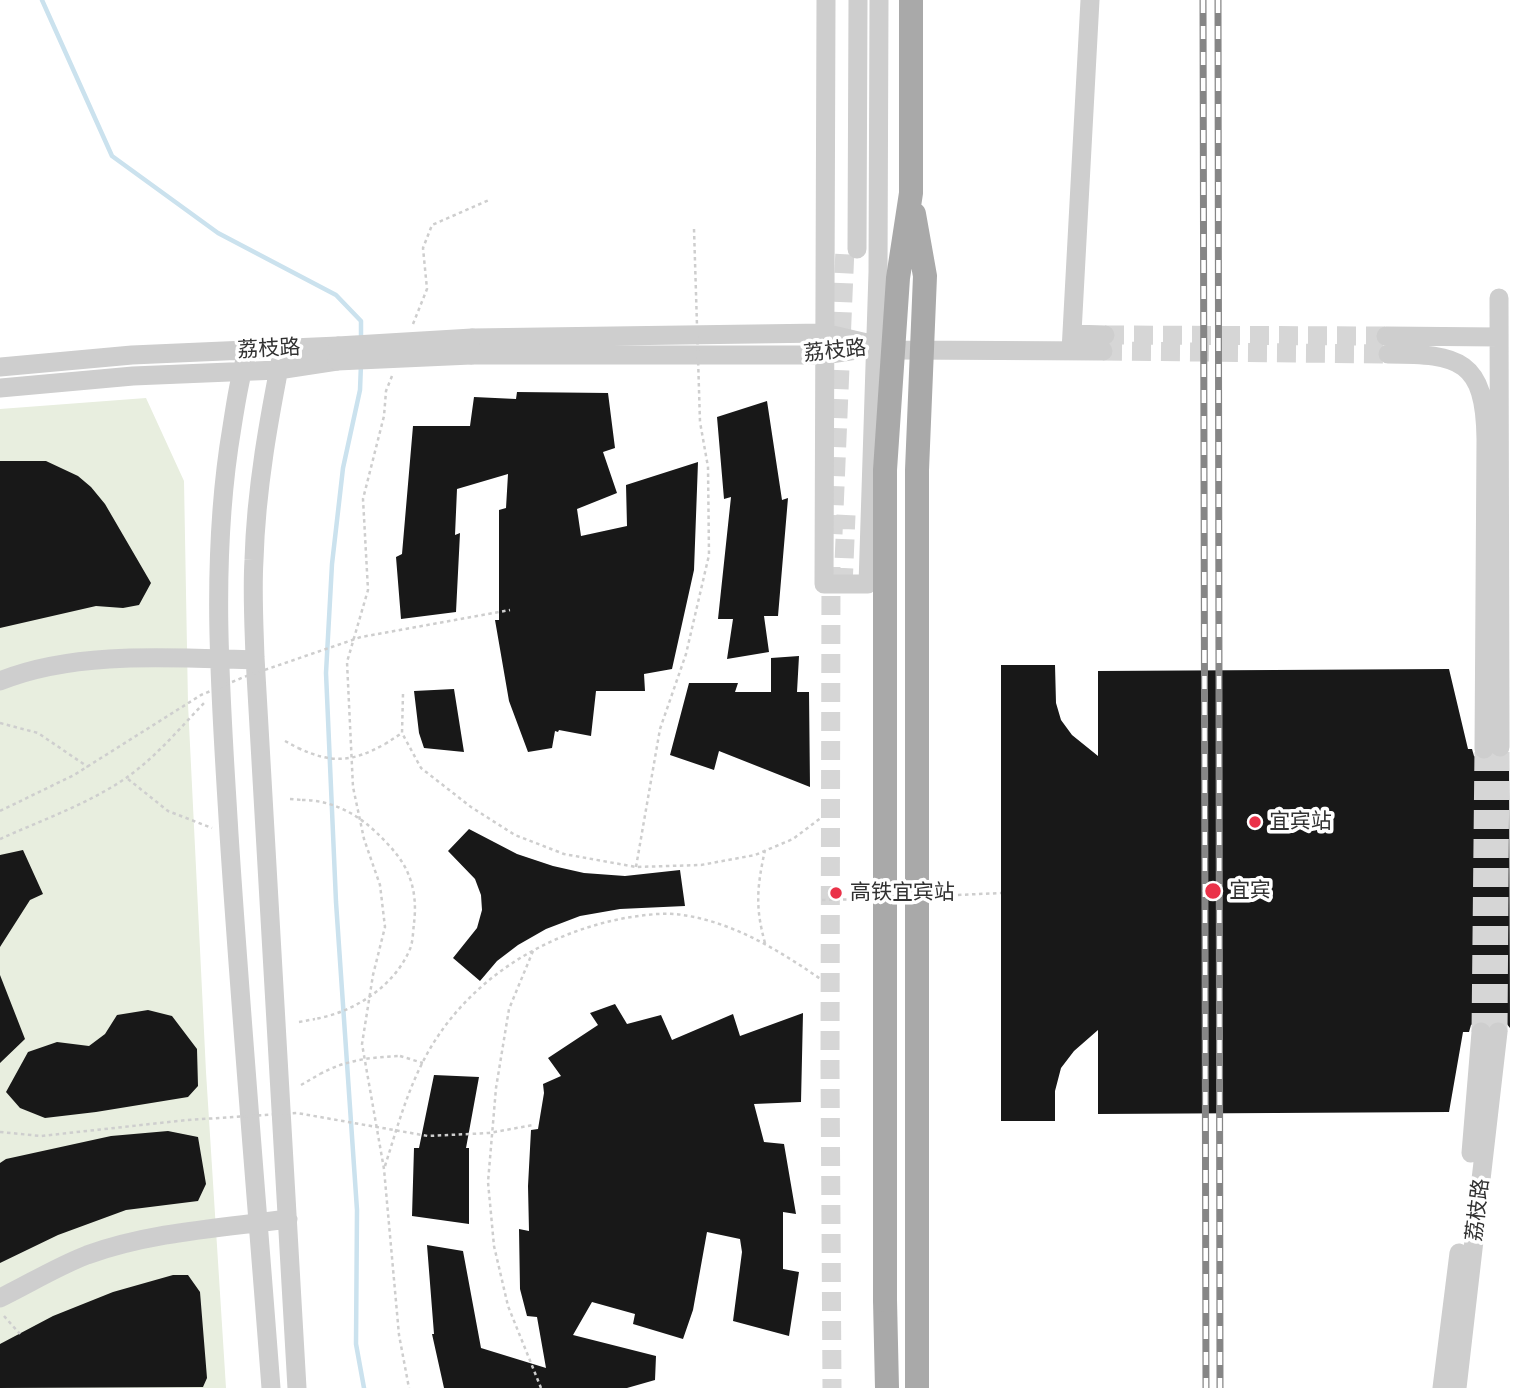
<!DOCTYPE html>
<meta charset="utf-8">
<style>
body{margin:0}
canvas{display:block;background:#fff}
</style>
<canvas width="1526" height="1388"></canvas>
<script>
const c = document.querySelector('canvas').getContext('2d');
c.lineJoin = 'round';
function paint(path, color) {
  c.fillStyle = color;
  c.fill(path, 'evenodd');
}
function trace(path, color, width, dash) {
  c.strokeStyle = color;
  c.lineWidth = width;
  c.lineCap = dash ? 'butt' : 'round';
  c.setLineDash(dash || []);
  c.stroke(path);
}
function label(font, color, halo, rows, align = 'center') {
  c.font = font + ' Quicksand,"Noto Sans SC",sans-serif';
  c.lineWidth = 7;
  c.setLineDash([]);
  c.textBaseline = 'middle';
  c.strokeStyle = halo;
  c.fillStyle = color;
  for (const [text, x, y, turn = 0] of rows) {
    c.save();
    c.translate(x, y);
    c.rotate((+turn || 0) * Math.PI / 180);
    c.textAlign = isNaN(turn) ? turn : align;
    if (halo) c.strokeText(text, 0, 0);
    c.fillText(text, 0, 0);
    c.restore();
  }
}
const green = new Path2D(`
 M146,398L184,481L188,704L206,1072L226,1388H0V409Z`);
const stream = new Path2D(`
 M42,0L112,156L218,233L336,295L361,321V338
 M361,364L360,390L343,468L332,564L326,673L336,902L357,1210L356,1344L364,1388`);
const building = new Path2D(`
 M517,392L608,393L615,448L603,452L617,493L577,509L581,536L627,526L626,485L698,462L694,570L672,669L644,674L645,691H596L591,736L559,730L558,732L555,731L552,748L528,752L509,701L495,620H499V510L506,508L508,474L457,489L455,535L460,533L456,612L401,619L396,557L402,554L413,426H470L474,397L516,399Z
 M767,401L782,500L788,498L778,616H764L769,652L727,659L733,619H718L731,497L724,499L717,417Z
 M0,461H46L78,476L91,487L105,504L151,583L139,605L123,608L96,606L0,628Z
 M799,656L797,692H809L810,787L719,751L714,770L670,755L689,683H738L735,692H771V658Z
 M1001,665H1055L1056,703L1061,720L1072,735L1098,756V671L1449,669L1468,749H1472L1474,756L1483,761L1493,757L1501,759L1509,754L1510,1028L1506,1023L1500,1020L1489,1024L1481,1020L1471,1025L1469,1032H1463L1449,1112L1098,1114V1030L1074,1051L1061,1068L1055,1091V1121H1001Z
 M454,689L464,752L424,748L419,733L414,691Z
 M469,829L517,854L553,866L584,873L625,876L680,870L685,906L620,909L580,916L546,929L518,945L497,961L480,981L453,958L477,928L482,910L481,895L475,879L448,851Z
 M23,850L43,894L30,900L0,947V855Z
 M0,975L25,1039L0,1063Z
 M615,1004L627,1024L661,1015L672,1040L733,1014L740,1036L803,1013L801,1102L754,1104L764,1142L784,1144L796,1214L783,1212V1269L799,1272L789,1336L733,1321L742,1252L740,1239L707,1232L693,1310L683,1339L633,1324L635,1314L592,1302L573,1335L656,1356L655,1380L627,1388H444L432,1334H434L427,1245L463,1251L481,1348L546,1368L537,1317L527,1316L520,1289L519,1229L529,1231L528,1186L531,1130L538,1129L544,1093L543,1084L561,1076L548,1058L598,1025L590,1013Z
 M148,1010L172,1016L197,1049L198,1086L188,1097L96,1112L45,1118L20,1108L6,1092L28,1052L57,1042L89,1046L105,1034L117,1015Z
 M434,1075L479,1077L466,1148H469V1224L412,1216L414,1148H419Z
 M168,1131L198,1137L206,1184L198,1201L126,1210L58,1235L0,1263V1163L6,1159L111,1136Z
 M173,1275H188L200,1292L207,1378L203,1387L0,1388V1344L53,1316L113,1292Z`);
const minorTunnel = new Path2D(`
 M1105,335L1386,336
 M1103,351L1388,354
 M833,534L845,248
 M831,567L830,1066L832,1388
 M843,587L846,515
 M1481,1032L1484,749
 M1498,1032L1500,747`);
const path = new Path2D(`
 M413,324L427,289L423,248L432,225L489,200
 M392,376L386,391L384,416L363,499L368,590L347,662L353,787L364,839L380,885L385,927L373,975L362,1044L384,1169L399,1335L409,1388
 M403,694L402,733L421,768L471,807L515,835L564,854L636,867L701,865L755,855L793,839L822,817
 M0,723L38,733L88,767
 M285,741L298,748
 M385,744L402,733
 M128,779L168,811L212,828
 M290,799L302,800
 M0,839C42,820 88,804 126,778C155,758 180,728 204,703
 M636,867L660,729L686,654L709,555L708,467L700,422
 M937,896L1001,893
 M822,900L864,899
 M765,943C755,907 757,887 765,850
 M533,951L509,1009L496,1088L488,1182L494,1246L508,1306L541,1388
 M299,1022L315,1019
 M400,1056L423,1063
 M301,1085L320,1074
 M385,1166C398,1125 409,1084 431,1047C473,977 546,933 625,918C644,915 664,912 683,915C735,923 780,951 822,980
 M4,1316L20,1334`);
const minor = new Path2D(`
 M826,0L824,584H868L878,272L879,0
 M857,249L858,0
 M1499,298L1500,747
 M1072,334L1105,335
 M1386,336L1499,337
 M472,338L824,333L897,350L1103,351
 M283,348C269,418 256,489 254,560C252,592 254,625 255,657L297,1388
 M248,350C240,375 236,401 232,427C209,562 221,698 229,834C241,1019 257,1203 271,1388
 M1071,351L1090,0
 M1388,354C1460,354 1485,360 1486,439L1484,749
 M471,355H824L869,348
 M0,367L132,355L338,346
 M0,388L133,376L278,370L337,361
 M0,681C76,650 174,658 255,660
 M1471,1153L1481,1032
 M0,1298C29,1284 56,1267 87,1255C151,1232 221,1228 288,1219
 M1442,1388L1459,1253
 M1457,1388L1498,1032`);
const major = new Path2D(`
 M885,1300L887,1388`);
const rail = new Path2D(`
 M1203,0L1206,1388
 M1218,0L1220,1388`);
const pathBridge = new Path2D(`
 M694,229L700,422
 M298,748C333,764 352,762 385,744
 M302,800C331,800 356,813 377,833C389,845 403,859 409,876C415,890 416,908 414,923C413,931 413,942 410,949C394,987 354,1012 315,1019
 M0,811L74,775L201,695L244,677L361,637L510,610
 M320,1074C345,1060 372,1057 400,1056
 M0,1132L41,1136L187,1120L297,1113L428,1136L489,1133L533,1125`);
const minorBridge = new Path2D(`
 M338,346L472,338
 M337,361L471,355`);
const majorBridge = new Path2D(`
 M914,214L925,276L917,470V1388
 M885,1300V470L898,278L911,193V0`);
const markers = [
 [1255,822,7,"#ea3249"],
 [1213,891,9,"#ea3249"],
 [836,893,7,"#ea3249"]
];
const streetNames = [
 ["荔枝路",269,349,-3],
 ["荔枝路",835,351,-6],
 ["荔枝路",1478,1210,-83]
];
const poiNames = [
 ["宜宾站",1269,822],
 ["宜宾",1229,891],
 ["高铁宜宾站",850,893]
];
paint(green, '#e8eedf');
trace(stream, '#cbe2ee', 4.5);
paint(building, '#181818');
trace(minorTunnel, '#d6d6d6', 19, [19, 10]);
trace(path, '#cecece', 2.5, [3.5, 3.5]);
trace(minor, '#cecece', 19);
trace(major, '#a9a9a9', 24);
trace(rail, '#868686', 7);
trace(rail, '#fff', 4.5, [13]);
trace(pathBridge, '#cecece', 2.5, [3.5, 3.5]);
trace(minorBridge, '#cecece', 19);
trace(majorBridge, '#a9a9a9', 24);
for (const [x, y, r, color] of markers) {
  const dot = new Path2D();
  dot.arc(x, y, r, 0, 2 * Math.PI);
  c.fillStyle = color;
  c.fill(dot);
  trace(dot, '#fff', 2.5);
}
label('21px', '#313131', '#fff', streetNames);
label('21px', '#313131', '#fff', poiNames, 'left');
</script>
